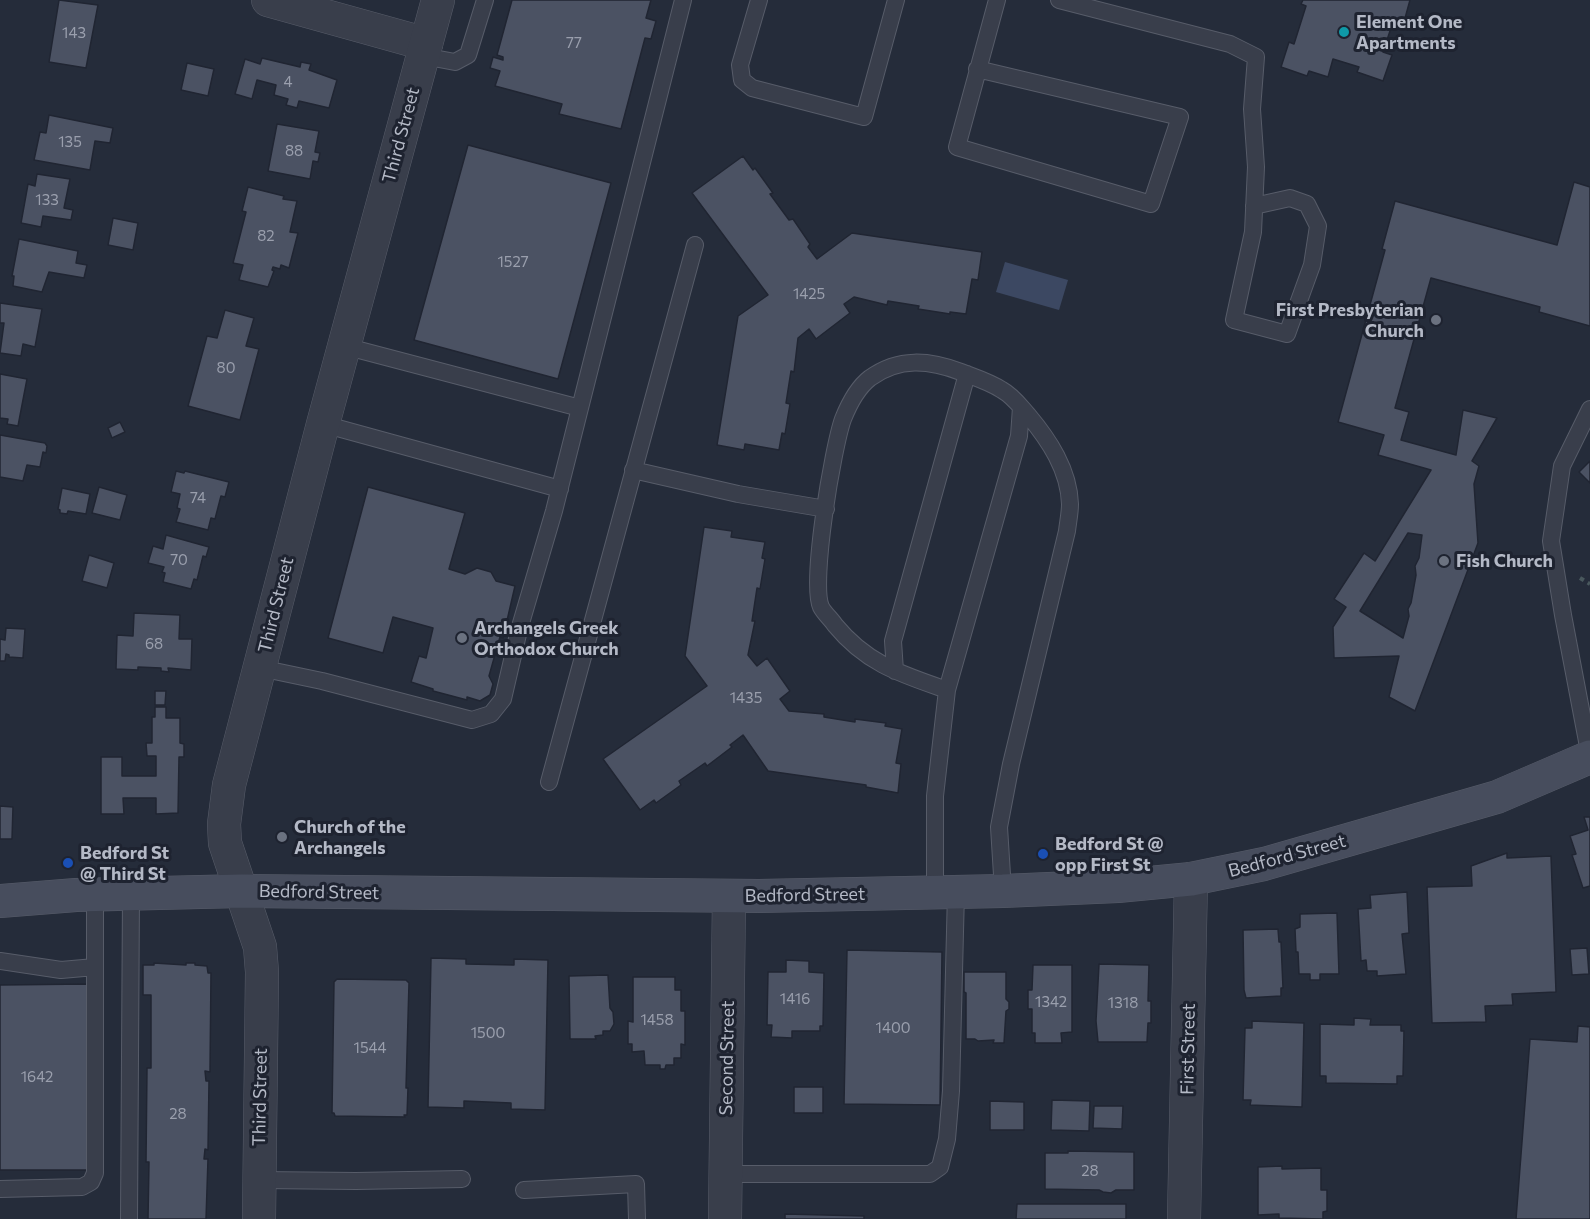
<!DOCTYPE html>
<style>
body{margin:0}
canvas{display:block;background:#252c3a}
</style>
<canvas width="1590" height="1219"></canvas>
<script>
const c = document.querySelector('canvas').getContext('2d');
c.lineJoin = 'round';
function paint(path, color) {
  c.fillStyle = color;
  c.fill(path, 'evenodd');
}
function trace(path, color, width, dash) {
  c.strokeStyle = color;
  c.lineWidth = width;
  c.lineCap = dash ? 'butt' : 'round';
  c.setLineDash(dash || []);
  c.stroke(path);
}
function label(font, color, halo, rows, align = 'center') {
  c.font = font + ' Commissioner,sans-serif';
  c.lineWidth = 6;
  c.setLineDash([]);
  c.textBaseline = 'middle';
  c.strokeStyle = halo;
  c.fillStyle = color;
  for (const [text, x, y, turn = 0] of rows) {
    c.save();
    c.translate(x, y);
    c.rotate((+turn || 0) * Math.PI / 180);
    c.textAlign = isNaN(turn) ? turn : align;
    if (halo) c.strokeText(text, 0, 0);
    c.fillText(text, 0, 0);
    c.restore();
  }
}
const water = new Path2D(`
 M1005,262L1068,280L1059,310L996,292Z`);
const building = new Path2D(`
 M59,0L98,5L86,68L49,62Z
 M512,0H651L646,18L656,21L651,39L645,38L621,129L559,114L562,104L495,86L500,71L490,68L493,57L503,60V57L497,55Z
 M1303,0H1410L1404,22L1394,19L1383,52L1392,55L1383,81L1357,72L1359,67L1333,59L1328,77L1309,71L1307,76L1281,67L1289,42L1294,44L1306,6L1301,4Z
 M262,58L300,67L301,62L311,64L309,70L337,80L329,108L299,101L297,108L286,105L288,99L274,95L276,85L257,80L252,99L235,94L245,59L260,64Z
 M187,63L214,69L208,96L181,90Z
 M49,115L113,128L110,143L95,141L90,170L34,160L40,132L46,133Z
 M277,124L319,131L315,152L320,153L318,162L313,161L310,179L268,171Z
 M468,145L611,183L558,379L414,340Z
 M743,156L753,170L755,168L773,193L770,194L789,220L793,219L810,244L808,247L817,259L852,233L982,252L978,280L972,279L966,314L950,312V314L918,309L919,306L888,301L887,305L854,297L844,304L850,313L816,339L809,329L798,338L794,372L791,371L786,403L790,404L785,434L782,433L779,450L745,444L744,450L717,445L738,316L768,295L692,193Z
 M37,174L70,179L64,208L73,210L71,220L43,216L41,227L21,223L28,184L35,186Z
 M1574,182L1590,187V326L1539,312L1540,307L1431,278L1395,408L1409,412L1401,440L1456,455L1463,410L1497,418L1472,461L1479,466L1474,484L1478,543L1415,711L1389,697L1399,656L1334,658L1333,627L1346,607L1334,599L1364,553L1375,561L1431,470L1378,455L1384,435L1338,422L1385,250L1382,249L1395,201L1557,245ZM1408,533L1422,535L1419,558L1415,566L1416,575L1411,603L1408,609L1409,616L1403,638L1360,611Z
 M248,187L284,196L283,199L297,201L290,232L298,233L289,268L281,265L280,269L273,267L272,270L274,271L268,287L239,280L243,265L233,263L246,212L242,211Z
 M113,218L138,223L133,250L108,245Z
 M19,239L78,251L76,263L87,265L84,278L49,272L42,292L13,286L14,276H12Z
 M0,303L42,309L35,347L23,344L21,356L0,353L4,323H0Z
 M225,310L254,318L246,346L259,349L240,420L188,406L207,336L217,338Z
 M0,374L27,379L18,426L7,424L8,419L0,418Z
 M120,422L125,432L112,438L108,428Z
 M0,435L45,443L47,446L46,453L43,452L40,467L27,465L23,481L0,477Z
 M1590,461V483L1579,472Z
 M176,471L184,473L185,471L229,482L225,497L221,496L215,519L211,518L208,530L176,522L180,509L177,508L180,494L171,492Z
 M99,487L127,495L120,520L92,513Z
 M368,487L465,513L449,569L465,574L477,568L491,572L496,581L515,586L503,638L500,637L489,676L493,684L490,695L480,701L467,697V700L433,691V689L411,682L419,656L426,658L433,628L393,617L383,653L328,638Z
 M62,488L90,494L86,514L68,511L67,514L60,513V510L58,509Z
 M704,527L732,531L731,537L765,542L762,558L765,559L760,589L757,588L752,621H755L748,655L757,666L767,658L790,691L780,699L789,711L824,714V717L855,722V719L886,723L885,726L902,729L896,763L901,764L898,793L866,787V785L768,771L743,735L730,745L732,747L707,766L705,763L679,781L681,785L656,803L654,800L640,810L603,759L707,686L685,656Z
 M166,535L209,547L206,557L203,556L197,580L194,579L191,589L163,582L165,573L162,572L164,567L148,563L153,546L163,549Z
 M89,555L114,563L107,588L82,581Z
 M134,613L180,615L179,639H192L191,670L168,668L169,672L161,671V668L138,667V670L116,669L117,635L133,636Z
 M6,628L25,629L23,658L9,657V655L6,654L5,661H0V639L5,640Z
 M155,691H166L165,705H155Z
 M155,707H166V718H180V743L184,744V757H179L178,813L156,814V798H123L124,814H101V757H122V776H156V756H147L146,743H152V717H155Z
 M0,806L13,807L12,839H0Z
 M1584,817H1590V886L1583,888L1572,855L1576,854L1570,836L1588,830Z
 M1507,853V858L1551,856L1556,992L1512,994L1513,1005L1485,1006L1486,1022L1432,1023L1427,887L1472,886L1471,866Z
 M1407,892L1409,933L1402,934L1406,974L1377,976V971H1367L1366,960L1361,961L1358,909L1371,908L1370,895Z
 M1337,913L1339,974H1320V980H1310V974H1299L1298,952H1296L1295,929L1300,927V914Z
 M1278,929L1279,942H1281L1283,988H1281V996L1246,998L1244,990L1243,930Z
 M1587,948L1589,974L1572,975L1570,949Z
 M847,950L942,952L940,1105L844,1104Z
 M431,958L466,959V964L514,965V959L548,960L545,1110L511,1109V1103L464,1101V1108L428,1107Z
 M786,960L809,961V972L824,973L823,1026H820V1031H792V1038L771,1037L772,1025H767L768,972H786Z
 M154,963L186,965V963H195V965L207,966L208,973H211L210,1072L205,1071L206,1081H209L208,1150L205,1149L204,1159H208L206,1219H148L149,1162H146L147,1068H151V995H143V965H154Z
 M1099,964L1149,965L1148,1001H1151V1023H1148L1147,1042H1098L1096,1021Z
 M1033,965H1072V1032L1061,1033L1062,1043H1035V1033H1032V1009H1028V990H1032Z
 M964,972H1006V999L1009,1002V1009L1006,1011L1004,1043H993L994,1040L978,1041L975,1039H966V993L964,992Z
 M608,975L610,1008L613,1012L614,1024L610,1031H603V1035L595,1036L596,1039H570L569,976Z
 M633,977H675V990H681V1011H685V1045L681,1044V1058H674V1065H666L665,1069H660V1065H645L644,1051L632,1052V1044H628V1021L633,1022Z
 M337,979L406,980L409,983L406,1088H408L407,1115H404L405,1117L335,1116L334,1113H332L334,982Z
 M88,984V1170H0V985Z
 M1354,1018L1371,1019L1370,1025H1401V1031H1404L1403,1076H1397V1084L1326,1083V1076H1320V1024L1354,1025Z
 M1252,1021L1304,1023L1302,1107L1250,1105L1251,1100H1243L1245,1028H1252Z
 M1578,1026L1590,1027V1219H1516L1530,1039L1577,1042Z
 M794,1087H823V1113H794Z
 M1052,1100L1090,1101L1089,1131L1051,1130Z
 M990,1101L1024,1102V1130H990Z
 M1094,1106H1123L1122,1129L1093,1128Z
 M1068,1151L1134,1152V1190H1116L1111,1193L1103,1192L1099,1190L1045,1189V1153H1068Z
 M1282,1166V1169L1321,1168V1190H1327V1211L1323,1212V1219L1279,1218V1214L1258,1215V1167Z
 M1017,1204H1126V1219H1016Z
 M785,1214L864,1216V1219H785Z`);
const path = new Path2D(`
 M1580,578L1590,584`);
const service = new Path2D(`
 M759,0L740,65L742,80L752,88L864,117L896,0
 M1059,0L1230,44L1256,57L1252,109L1256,167L1253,232L1234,320L1287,334L1312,265L1318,226L1307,204L1290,198L1254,206
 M423,56L455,62L468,55L485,0
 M977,69L1180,117L1151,204L957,147L997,0
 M580,408L683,0
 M323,424L560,489
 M633,470L738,494L826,509
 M260,668L322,681L472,720L491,714L503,699L519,630L554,511L580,408L344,346
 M895,671L893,641L967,374
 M947,690L1019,436L1021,407
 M1590,757L1563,615L1551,541L1562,466L1590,409
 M549,782L695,245
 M935,892V796L947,690C901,674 867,664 835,625C831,619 824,613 821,607C810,583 833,447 843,419C849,404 857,388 870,378C899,357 929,360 961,372C974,377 990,382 1002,390C1013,396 1020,406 1028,415C1049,440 1069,470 1070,504C1070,513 1068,522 1067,531L1011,764L999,827L1003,891
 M0,961L61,970L95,967
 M726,1174H930L940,1167L947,1139L951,1091L956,892
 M260,1180L356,1181L462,1179
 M0,1189L82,1187L91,1182L95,1173V895
 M524,1190L636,1184L637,1219
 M129,1219L131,894`);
const minor = new Path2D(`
 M268,0L426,44
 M725,1219L729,897
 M1184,1219L1191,879`);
const tertiary = new Path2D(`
 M259,1219L262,972L260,947L225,843L224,824L229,785L323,424L438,0`);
const secondary = new Path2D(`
 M0,901L76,895L242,891L759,896L1003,891L1118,886L1191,879L1264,864L1497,797L1590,757`);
const markers = [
 [1344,32,6,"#0f9aa8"],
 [1436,320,6,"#6b7280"],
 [1444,561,6,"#6b7280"],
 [462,638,6,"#6b7280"],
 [282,837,6,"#6b7280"],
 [1043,854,6,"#1a4fb4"],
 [68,863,6,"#1a4fb4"]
];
const numberNames = [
 ["143",74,33],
 ["77",574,43],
 ["4",288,82],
 ["135",70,142],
 ["88",294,151],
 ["133",47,200],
 ["82",266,236],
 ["1527",513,262],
 ["1425",809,294],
 ["80",226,368],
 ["74",198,498],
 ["70",179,560],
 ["68",154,644],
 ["1435",746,698],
 ["1416",795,999],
 ["1342",1051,1002],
 ["1318",1123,1003],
 ["1458",657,1020],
 ["1400",893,1028],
 ["1500",488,1033],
 ["1544",370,1048],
 ["1642",37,1077],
 ["28",178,1114],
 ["28",1090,1171]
];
const poiNames = [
 ["Element One",1356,22],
 ["Apartments",1356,43],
 ["First Presbyterian",1424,310,"right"],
 ["Church",1424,331,"right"],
 ["Fish Church",1456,561],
 ["Archangels Greek",474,628],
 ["Orthodox Church",474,649],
 ["Church of the",294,827],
 ["Archangels",294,848],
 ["Bedford St @",1055,844],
 ["opp First St",1055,865],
 ["Bedford St",80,853],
 ["@ Third St",80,874]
];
const streetNames = [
 ["Third Street",401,135,-75],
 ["Third Street",276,605,-76],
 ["Bedford Street",1287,856,-15],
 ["Bedford Street",319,892,1],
 ["Bedford Street",805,895,-1],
 ["First Street",1188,1049,-89],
 ["Second Street",727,1058,-89],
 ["Third Street",260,1097,-89]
];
paint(water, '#3c4862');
paint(building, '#4b5263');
trace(building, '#202532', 1.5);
trace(service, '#575c69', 18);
trace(minor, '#575c69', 34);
trace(tertiary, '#575c69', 34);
trace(secondary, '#575c69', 34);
trace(path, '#49585d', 4, [4.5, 4.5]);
trace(service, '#393e4b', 16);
trace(minor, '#393e4b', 33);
trace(tertiary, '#393e4b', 33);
trace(secondary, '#474d5d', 33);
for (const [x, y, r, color] of markers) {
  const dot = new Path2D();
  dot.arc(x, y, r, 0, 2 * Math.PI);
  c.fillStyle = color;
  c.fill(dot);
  trace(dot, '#1e2330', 2);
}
label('15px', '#9a9fad', null, numberNames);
label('bold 18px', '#b4b9c6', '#1e2330', poiNames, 'left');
label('18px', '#b4b9c6', '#1e2330', streetNames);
</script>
